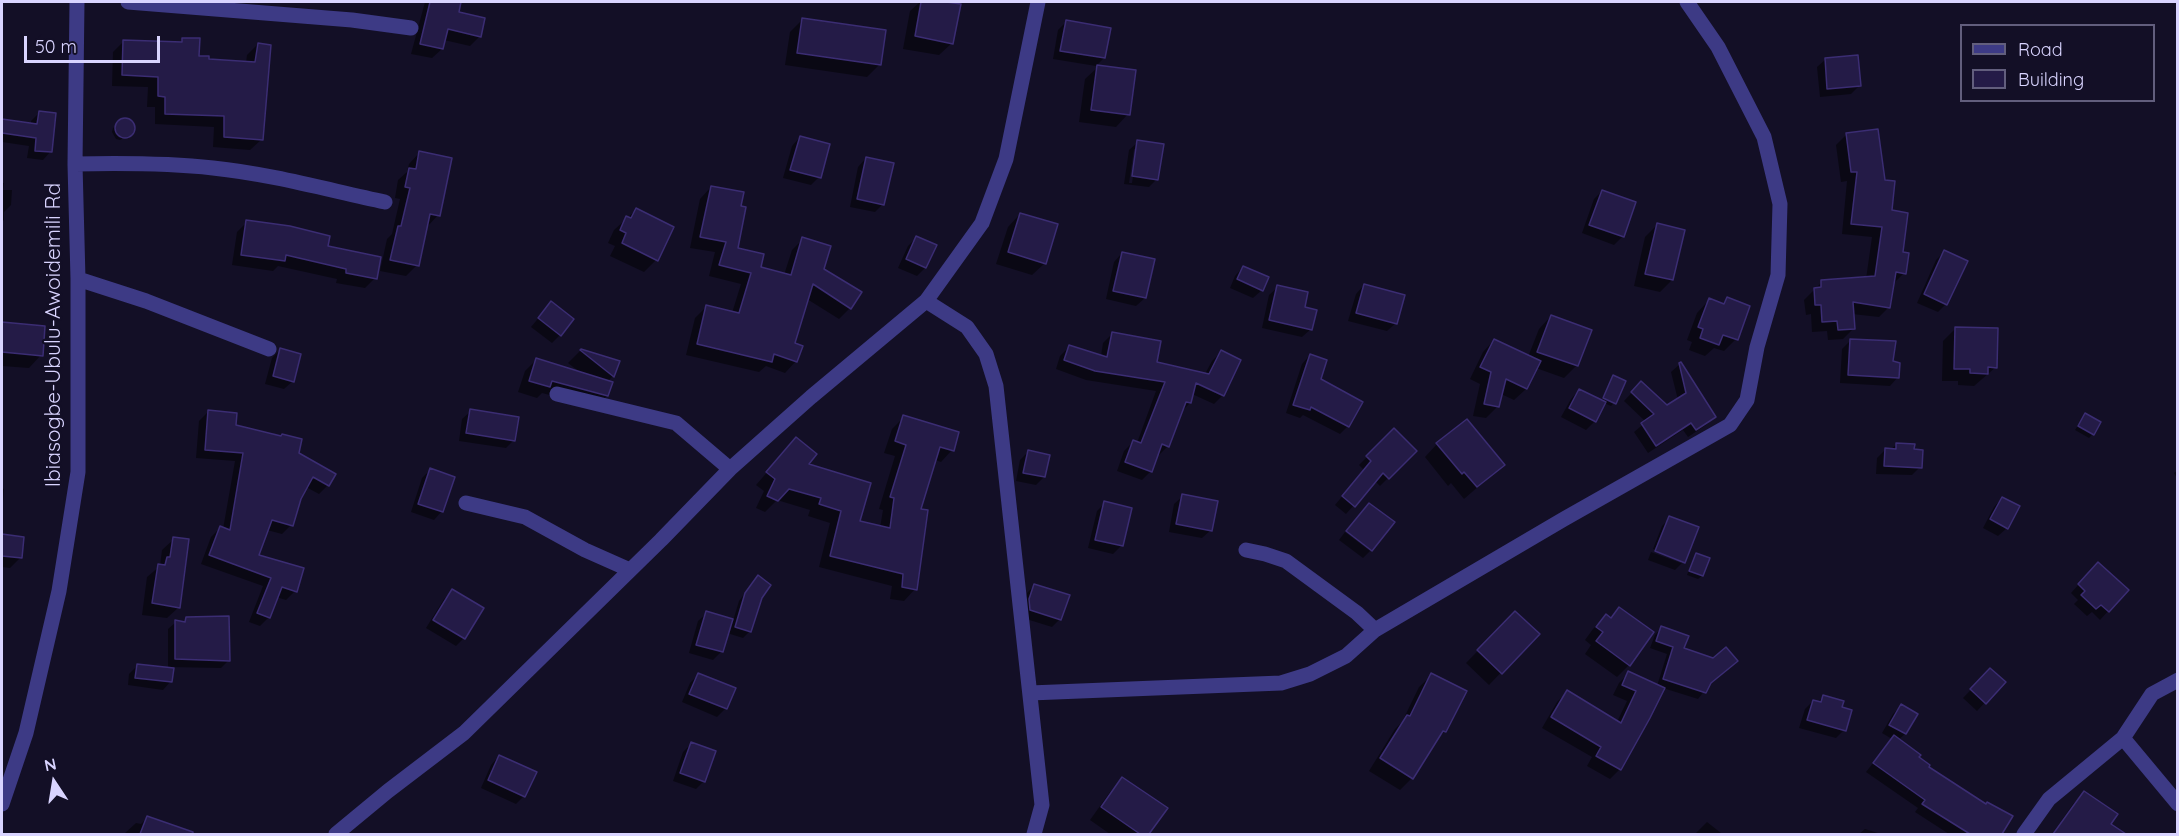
<!DOCTYPE html>
<style>
body{margin:0}
#map{position:relative;width:2179px;height:836px;overflow:hidden;background:#130f26;font-family:Quicksand,sans-serif}
canvas{display:block}
.frame{position:absolute;inset:0;border:3px solid #d9d4ff;pointer-events:none}
.legend{position:absolute;left:1960px;top:24px;width:195px;height:78px;box-sizing:border-box;background:#130f26;border:2px solid #625e7d;margin:0;padding:8px 10px;list-style:none;font-size:18px;color:#d9d4ff}
.legend li{display:flex;align-items:center;gap:12px;height:30px}
.legend b{width:30px;border:2px solid #625e7d}
.north{position:absolute;left:24px;top:752px;width:60px;height:60px;-webkit-text-stroke:4px #130f26;paint-order:stroke;rotate:348deg;font-size:16px;font-weight:700;line-height:24px;text-align:center;color:#d9d4ff}
.north::after{content:'';display:block;margin:auto;width:21px;height:27px;background:#d9d4ff;clip-path:polygon(50% 0,100% 100%,50% 72%,0 100%)}
.scale{position:absolute;left:24px;top:36px;width:136px;height:27px;box-sizing:border-box;border:3px solid #d9d4ff;border-top:0;padding-left:8px;font-size:18px;line-height:21px;white-space:nowrap;color:#d9d4ff;-webkit-text-stroke:4px #130f26;paint-order:stroke}
</style>
<div id="map">
<canvas width="2179" height="836"></canvas>
<div class="frame"></div>
<ul class="legend">
<li><b style="height:8px;background:#3d3a85"></b>Road</li>
<li><b style="height:16px;background:#241b47"></b>Building</li>
</ul>
<div class="north">N</div>
<div class="scale">50 m</div>
</div>
<script>
const c = document.querySelector('canvas').getContext('2d');
c.lineJoin = 'round';
function paint(path, color) {
  c.fillStyle = color;
  c.fill(path, 'evenodd');
}
function trace(path, color, width, dash) {
  c.strokeStyle = color;
  c.lineWidth = width;
  c.lineCap = dash ? 'butt' : 'round';
  c.setLineDash(dash || []);
  c.stroke(path);
}
function label(font, color, halo, rows, align = 'center') {
  c.font = font + ' Quicksand,sans-serif';
  c.lineWidth = 4.5;
  c.setLineDash([]);
  c.textBaseline = 'middle';
  c.strokeStyle = halo;
  c.fillStyle = color;
  for (const [text, x, y, turn = 0] of rows) {
    c.save();
    c.translate(x, y);
    c.rotate((+turn || 0) * Math.PI / 180);
    c.textAlign = isNaN(turn) ? turn : align;
    if (halo) c.strokeText(text, 0, 0);
    c.fillText(text, 0, 0);
    c.restore();
  }
}
const shadow = new Path2D(`
 M425,2H459L457,14L480,36L470,46L444,40L442,49L432,58L411,54Z
 M920,2H939L959,6L952,43L939,55L903,49L910,11Z
 M802,20L880,64L867,77L785,65L790,32Z
 M1066,22L1104,58L1096,66L1053,59L1058,30Z
 M183,39L198,57L208,60L246,63L247,55L258,44L261,140L250,150L213,147L214,127L155,124V107H147L148,87L112,86L113,52L124,41L178,44Z
 M1826,59L1859,86L1851,94L1820,97L1817,67Z
 M1098,67L1128,114L1116,127L1079,122L1085,79Z
 M39,113L51,151L43,160L27,158L29,146L2,142V120L31,125V121Z
 M125,120L129,121L133,128L132,132L120,140L116,139L112,132L113,128Z
 M1847,134L1883,182L1904,273L1894,283L1889,307L1879,317L1852,314L1853,329L1843,339L1828,340L1827,331L1812,332L1811,314L1806,315L1804,300L1822,282L1866,279L1872,237L1842,234L1847,181L1841,182L1836,145Z
 M800,137L819,177L811,185L783,178L792,146Z
 M1138,142L1157,179L1149,187L1124,184L1129,150ZM1134,149H1137L1132,183H1129Z
 M420,152L438,215L427,227L417,265L406,276L380,271L387,239L392,234L400,199L395,198L398,180L407,172L409,164Z
 M866,158L883,204L875,212L850,207L858,167Z
 M2,183H4L3,190H12L11,205L4,212V220L2,222Z
 M711,187L736,249L759,268L784,275L792,250L803,239L850,308L839,319L807,299L793,344L796,361L785,373L766,366L759,372L686,355L695,318L706,307L732,313L741,284L709,276L715,252L690,248L700,199Z
 M1602,191L1635,203L1622,237L1614,245L1582,233L1594,199Z
 M636,210L656,260L644,272L610,256L615,246L608,243L614,230Z
 M1020,214L1045,263L1032,275L996,264L1008,227Z
 M247,222L326,247L375,278L365,288L336,283L337,279L278,266L273,271L232,265L237,232Z
 M1657,225L1672,280L1660,292L1634,286L1645,237Z
 M916,238L935,246L925,268L917,276L898,268L908,246Z
 M1944,252L1946,304L1938,312L1917,303L1936,260Z
 M1122,253L1153,260L1145,298L1136,306L1106,299L1114,262Z
 M1243,267L1262,290L1253,298L1230,288L1235,276Z
 M1364,285L1396,323L1387,331L1348,321L1356,294Z
 M1278,287L1303,308L1311,329L1302,337L1262,328L1269,295Z
 M1727,299L1736,339L1724,351L1714,348L1705,356L1689,350L1692,342L1687,340L1697,313L1709,300L1722,305Z
 M551,303L560,335L552,343L531,327Z
 M1551,316L1577,365L1564,378L1536,368L1526,389L1514,400L1501,394L1497,407L1486,418L1473,416L1480,384L1470,379L1483,352L1494,340L1528,357L1539,329Z
 M2,324L44,328L41,355L29,368L2,366Z
 M1956,328L1996,367L1974,386L1958,385V381H1942L1943,341Z
 M1112,334L1155,364L1205,374L1212,361L1221,352L1239,361L1199,382H1191L1222,396L1214,404L1192,394L1190,403L1181,412L1168,446L1159,455L1157,454L1151,471L1142,480L1117,471L1124,451L1133,442L1137,443L1156,391L1086,380L1056,369L1060,356L1070,346L1101,356L1103,343Z
 M1850,341L1891,362L1898,377L1890,386L1840,383L1842,349Z
 M280,350L293,381L284,389L265,384L272,358Z
 M581,350L618,362L613,376L607,382V396L595,407L542,393L537,398L518,392L525,371L537,359L581,373L568,363Z
 M1310,355L1319,380L1348,426L1340,434L1303,415L1300,418L1286,413L1302,364Z
 M1680,364L1714,417L1706,425L1688,437L1683,430L1648,453L1634,432L1646,422L1624,401L1641,383L1667,407L1678,400L1671,372Z
 M1613,377L1614,403L1611,406L1604,403L1595,421L1586,430L1561,417L1571,399L1579,390L1601,401Z
 M471,411L514,440L506,448L459,441L462,419Z
 M208,412L297,454L328,485L319,494L306,487L299,498L291,525L282,534L267,530L257,556L295,591L286,600L276,597L269,617L260,626L249,622L263,586L201,564L211,537L220,528L223,529L235,461L196,458L199,421Z
 M2085,415L2093,434L2089,438L2075,430Z
 M904,417L952,450L941,462L935,460L919,510L915,589L904,601L890,599L892,586L819,567L830,523L808,516L810,510L777,500L765,512L756,508L764,491L756,485L796,439L807,465L858,522L880,528L883,510L879,509L895,456L884,453L892,429Z
 M1394,430L1415,451L1380,486L1375,481L1346,514L1335,505L1364,470L1359,465Z
 M1437,444L1503,465L1464,499L1451,483L1448,486L1425,457Z
 M1897,444L1913,451L1920,467L1912,475L1876,474L1877,458L1885,450H1890Z
 M1028,452L1044,477L1036,485L1016,481L1020,460Z
 M430,470L442,511L434,520L411,512L422,478Z
 M2178,470V480L2174,473Z
 M2,488L4,489L2,516Z
 M1183,496L1211,530L1202,538L1169,532L1174,504Z
 M2002,498L2007,528L1998,536L1983,528L1994,507Z
 M1105,503L1122,545L1113,554L1088,548L1097,511Z
 M1670,518L1683,562L1675,570L1648,560L1651,552L1681,563V560L1653,549L1662,526Z
 M1345,532L1370,551L1363,558L1339,540Z
 M2,536L23,538L21,557L10,568L2,567Z
 M174,539L179,607L167,618L142,615L147,577L160,566L162,550Z
 M1697,555L1702,576L1698,579L1687,575L1693,559Z
 M2090,572L2127,590L2100,620L2092,612L2087,616L2074,604L2078,600L2071,593Z
 M752,584L760,598L750,631L743,638L727,633L721,652L713,660L689,653L698,621L707,613L733,621L739,601Z
 M1035,585L1060,619L1052,627L1023,618L1022,608L1027,593Z
 M453,591L464,638L456,646L426,628L444,599Z
 M1619,609L1629,665L1617,677L1585,654L1591,645L1585,640L1593,629L1606,616L1609,619Z
 M1515,613L1538,634L1489,685L1466,663Z
 M187,619L229,660L221,668L168,667V629L176,622L182,623Z
 M1662,627L1709,685L1698,699L1663,688L1620,769L1610,779L1587,766L1592,757L1542,728L1557,702L1567,692L1617,722L1627,701L1613,695L1619,683L1629,673L1657,686L1667,654L1650,648L1655,635Z
 M137,666L171,681L163,690L128,685L129,674Z
 M1990,670L2004,682L1977,711L1963,698Z
 M698,675L734,689L725,709L717,717L682,702L690,683Z
 M1432,675L1445,731L1434,742L1412,778L1400,790L1369,771L1395,729L1402,722L1419,687Z
 M1823,697L1840,709L1844,730L1836,738L1799,728L1805,709L1813,701L1817,703Z
 M1901,706L1916,714L1905,734L1898,740L1927,767L1985,805L2011,816L2001,834H1949L1915,812L1918,808L1866,772L1892,739L1882,733L1893,714Z
 M691,744L704,781L696,789L673,781L683,752Z
 M499,756L524,796L516,804L481,788L491,765Z
 M1123,779L1166,809L1147,834H1110L1090,820L1110,792Z
 M2084,793L2113,828L2109,834H2052L2073,804Z
 M147,818L184,830L182,834H124L136,823L141,824Z
 M1707,822L1721,833L1720,834H1695Z
 M1865,829L1881,834H1859Z`);
const building = new Path2D(`
 M430,2H461L459,12L485,18L481,37L448,29L443,49L420,44Z
 M921,2H946L961,4L953,44L915,36Z
 M802,18L886,30L881,65L797,53Z
 M1066,20L1111,28L1105,58L1060,51Z
 M182,38H200L199,56H209V59L255,62L258,43L271,45L263,140L224,137V116L165,114V97L158,96V77L122,75L123,40L182,42Z
 M1858,55L1861,86L1827,89L1825,58Z
 M1097,65L1136,70L1130,115L1091,110Z
 M39,111L56,113L52,152L35,151L36,138L2,133V119L37,124Z
 M115 128a10 10 0 1 1 20 0a10 10 0 1 1-20 0Z
 M1878,129L1885,180L1895,181L1892,210L1908,213L1903,252L1909,253L1906,274L1896,272L1890,308L1853,302L1855,329L1838,330L1837,321L1822,322L1821,305H1815L1814,288L1821,287V280L1875,276L1882,227L1851,224L1857,172H1851L1846,133Z
 M800,136L830,144L821,178L790,170Z
 M1137,140L1164,144L1158,180L1132,176Z
 M419,151L452,158L440,216L430,214L419,266L390,260L398,226H401L410,188L405,187L409,168L416,169Z
 M866,157L894,163L884,205L857,199Z
 M711,186L744,192L741,206L746,207L738,248L764,254L761,267L791,275L802,237L831,246L824,269L862,292L851,309L813,284L795,343L803,346L797,362L774,354L772,362L697,344L706,305L739,313L751,273L719,265L726,242L700,237Z
 M1602,190L1636,202L1624,237L1589,225Z
 M636,208L674,227L658,261L622,243L626,233L620,230L626,216L631,218Z
 M1020,213L1058,224L1046,264L1008,252Z
 M246,220L290,226L330,236L328,246L381,257L377,279L346,273V269L286,255L285,261L241,255Z
 M1657,223L1685,230L1673,280L1645,274Z
 M916,236L937,245L926,268L906,259Z
 M1944,250L1968,261L1947,305L1924,294Z
 M1122,252L1155,259L1146,298L1113,291Z
 M1243,266L1269,277L1263,291L1237,279Z
 M1364,284L1405,295L1397,324L1356,313Z
 M1277,285L1308,292L1305,307L1317,310L1312,330L1269,320Z
 M1727,297L1750,306L1738,340L1723,335L1719,345L1700,338L1703,329L1698,327L1709,298L1724,304Z
 M551,301L574,319L561,336L538,318Z
 M1551,315L1592,330L1578,366L1537,352Z
 M2,322L45,326L43,356L2,352Z
 M1955,327L1998,328L1997,368L1988,367V374L1970,373V369H1954Z
 M1112,332L1161,341L1157,362L1209,374L1221,350L1241,360L1224,396L1196,383L1191,403L1186,402L1169,447L1162,444L1152,472L1125,462L1133,440L1141,443L1165,382L1095,371L1064,360L1069,345L1107,357Z
 M1494,339L1541,361L1527,389L1506,379L1499,407L1484,404L1491,372L1480,367Z
 M1850,339L1896,341L1893,361L1900,363L1899,378L1848,375Z
 M280,348L301,354L294,382L273,376Z
 M581,349L620,361L614,377L580,350Z
 M1310,354L1327,360L1321,379L1363,402L1349,427L1311,407L1310,410L1293,405Z
 M536,358L613,382L608,396L552,381L550,387L529,381Z
 M1681,362L1716,417L1696,430L1691,423L1656,446L1641,423L1654,414L1631,392L1641,381L1667,405L1686,393L1679,363Z
 M1613,375L1626,381L1616,404L1603,398Z
 M1579,389L1606,402L1596,422L1569,408Z
 M470,409L519,417L515,441L466,433Z
 M208,410L237,413L236,425L281,436L282,434L302,439L299,453L336,474L329,486L313,477L301,499L293,526L272,520L259,555L304,568L297,592L282,587L270,618L257,613L271,578L209,555L220,526L230,530L243,453L205,450Z
 M2085,413L2101,422L2094,435L2078,426Z
 M903,415L959,432L954,451L940,447L921,509L928,510L917,590L902,587L903,574L830,556L841,511L819,504L821,498L789,489L778,501L767,496L775,479L766,472L796,437L817,454L809,464L871,483L860,521L890,528L894,498L890,497L906,445L895,441Z
 M1467,419L1505,465L1477,487L1464,472L1462,474L1436,443Z
 M1394,428L1417,451L1389,479L1383,473L1355,507L1342,496L1371,461L1366,456Z
 M1896,443L1915,444L1914,449L1923,450L1922,468L1884,466L1885,448L1896,449Z
 M1028,450L1050,455L1045,477L1023,473Z
 M430,468L455,477L443,512L418,504Z
 M1182,494L1218,501L1212,531L1176,524Z
 M2002,497L2020,506L2008,529L1990,519Z
 M1104,501L1132,508L1123,546L1095,540Z
 M1369,503L1395,522L1372,551L1346,531Z
 M1669,516L1699,527L1685,563L1655,551Z
 M2,534L24,537L22,558L2,556Z
 M173,537L189,539L180,608L152,603L158,564L165,565L167,557H170Z
 M1696,553L1710,558L1703,576L1689,571Z
 M2098,562L2129,590L2109,612L2101,605L2096,609L2081,595L2085,591L2078,584Z
 M758,575L771,585L762,598L751,632L735,627L745,593Z
 M1034,584L1070,595L1061,620L1030,610L1029,599Z
 M452,589L484,608L465,639L433,620Z
 M1619,607L1654,632L1630,666L1596,641L1603,632L1596,627L1606,614L1611,618Z
 M706,611L733,619L723,652L696,645Z
 M1515,611L1540,634L1502,674L1477,650Z
 M229,616L230,661L175,659V620L185,622L186,617Z
 M1661,626L1689,636L1684,648L1713,658L1726,647L1738,661L1711,683L1706,693L1663,679L1673,647L1656,641Z
 M137,664L174,668L172,682L135,678Z
 M1990,668L2006,682L1986,704L1970,689Z
 M1628,671L1665,688L1650,718L1621,770L1596,756L1601,747L1551,717L1567,690L1621,723L1636,691L1622,685Z
 M698,673L736,688L727,709L689,694Z
 M1431,673L1467,691L1446,732L1443,731L1413,779L1380,758L1407,715L1410,716Z
 M1823,695L1844,701L1842,707L1852,710L1846,731L1807,720L1813,700L1821,702Z
 M1901,704L1918,714L1906,734L1889,725Z
 M1894,735L1921,755L1919,757L1930,765L1929,767L1986,804L1987,802L2013,816L2002,834H1970L1922,804L1925,800L1873,763Z
 M691,742L716,751L705,782L680,773Z
 M499,755L537,772L525,797L488,780Z
 M1122,777L1168,808L1149,834H1140L1101,807Z
 M2084,791L2118,814L2111,824L2126,834H2053Z
 M147,816L193,832V834H140Z`);
const minor = new Path2D(`
 M128,2L352,20L411,28
 M75,164C121,163 167,163 213,168C271,174 328,190 385,202
 M78,279L146,301L269,349
 M926,301L967,327L986,354L996,386L1042,805L1034,834
 M557,394L676,423L730,469
 M466,503L525,517L585,550L630,570
 M1375,630L1564,519L1730,425L1747,400L1757,347L1778,275L1780,204L1764,137L1718,47L1687,2
 M1030,693L1281,683L1310,674L1346,656L1375,630L1357,613L1286,561L1265,554L1246,550
 M2123,738L2178,804
 M2,804L26,733L59,591L78,472V279L75,164L77,2
 M336,834L388,791L464,733L661,540L730,469L811,397L926,301L982,223L1006,159L1038,2
 M2024,834L2049,799L2123,738L2152,694L2178,680`);
const streetNames = [
 ["Ibiasogbe-Ubulu-Awoidemili Rd",54,335,-90]
];
paint(shadow, '#0007');
paint(building, '#241b47');
trace(building, '#3b2d73', 1.5);
trace(minor, '#3d3a85', 15);
label('21px', '#d9d4ff', '#130f26', streetNames);
</script>
